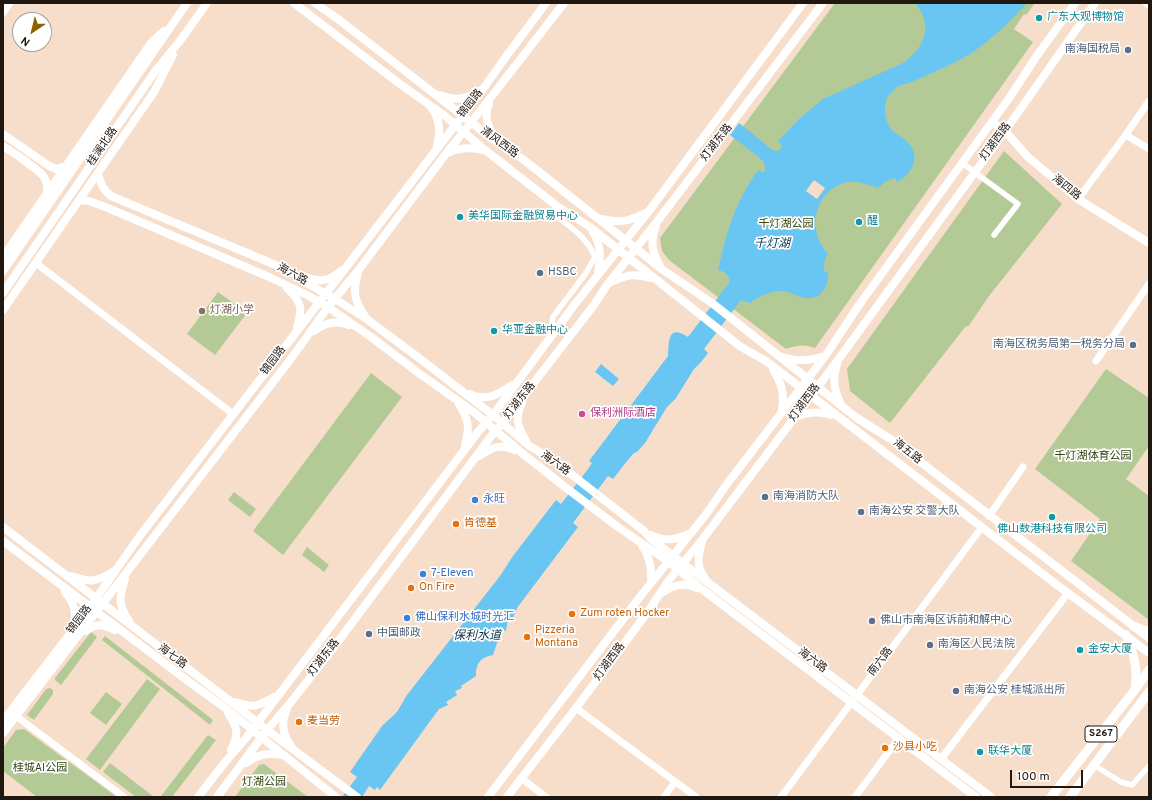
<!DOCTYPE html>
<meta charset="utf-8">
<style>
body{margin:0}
#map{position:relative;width:1152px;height:800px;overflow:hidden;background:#f6deca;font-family:Overpass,sans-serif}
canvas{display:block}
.frame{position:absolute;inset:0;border:4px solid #201710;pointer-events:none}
.north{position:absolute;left:12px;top:12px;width:40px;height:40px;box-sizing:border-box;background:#fff;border:1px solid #a6a29f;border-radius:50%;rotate:215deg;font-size:11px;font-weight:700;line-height:16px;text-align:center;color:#201710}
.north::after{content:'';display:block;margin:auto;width:14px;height:18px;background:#8a6303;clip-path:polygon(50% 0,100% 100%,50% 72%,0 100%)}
.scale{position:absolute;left:1010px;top:770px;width:73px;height:18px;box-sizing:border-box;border:2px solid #201710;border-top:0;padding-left:5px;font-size:12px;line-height:14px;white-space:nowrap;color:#201710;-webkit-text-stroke:3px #fff;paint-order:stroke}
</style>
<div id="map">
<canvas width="1152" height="800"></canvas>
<div class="frame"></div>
<div class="north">N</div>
<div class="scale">100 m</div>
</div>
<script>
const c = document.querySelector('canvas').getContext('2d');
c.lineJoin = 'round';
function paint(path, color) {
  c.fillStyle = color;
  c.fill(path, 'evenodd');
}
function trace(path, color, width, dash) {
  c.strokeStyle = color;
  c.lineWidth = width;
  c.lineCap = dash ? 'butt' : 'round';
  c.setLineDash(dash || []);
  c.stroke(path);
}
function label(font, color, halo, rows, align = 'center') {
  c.font = font + ' Overpass,"Noto Sans SC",sans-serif';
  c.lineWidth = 3.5;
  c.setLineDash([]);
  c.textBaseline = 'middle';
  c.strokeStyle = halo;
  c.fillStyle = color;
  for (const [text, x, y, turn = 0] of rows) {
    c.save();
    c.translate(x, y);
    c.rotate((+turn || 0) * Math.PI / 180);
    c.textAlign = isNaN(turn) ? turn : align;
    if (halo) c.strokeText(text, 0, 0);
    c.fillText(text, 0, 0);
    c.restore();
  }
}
const green = new Path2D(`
 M835,3H1035L1026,15L1024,14L1014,29L1033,42L815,348C804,344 797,345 786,349L669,260L662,251L660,238Z
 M1004,151L1062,204L989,296L968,327L966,326L890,423L850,391L847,369Z
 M218,292L247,313L215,355L187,334Z
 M1106,369L1149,398V446L1126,479L1149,496V620L1071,561L1100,519L1035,469Z
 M371,373L402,397L283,555L253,531Z
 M234,492L256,509L250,517L228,500Z
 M307,547L329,565L324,572L302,555Z
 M91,632L97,637L61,685L55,680V678Z
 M105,636L213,720L210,725L102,640Z
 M147,679L160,689L100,770L86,759Z
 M50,688L53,690V694L34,720L27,715L46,689Z
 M106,692L122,704L106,725L90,713Z
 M24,729L117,797H37L3,771V748L16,730Z
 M208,735L216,740L172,797H162L161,796Z
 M110,763L154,797H136L103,772Z
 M264,764L308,797H235L259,765Z`);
const water = new Path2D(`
 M915,3H1027C1010,22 991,40 970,54C951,65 930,74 909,83C906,84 901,85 898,86C895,88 892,92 889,95C882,105 884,123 894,132C899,136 906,139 910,145C921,160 910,175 897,182L895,178L886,181L878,188C871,186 864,183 857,182C831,179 812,205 816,229C817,239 822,247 828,254C824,260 823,265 825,273L828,271C829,283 824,298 809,298C801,299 792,292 782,291C770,291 760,296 750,303L741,300L704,349L708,353L701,362L694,369L676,398L667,407L645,443L638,451L633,454L627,461L613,479L608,476L573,523L578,527L517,608L512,620L508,619L506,631L502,630L501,636L499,637L493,655C481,657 475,664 476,676L461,686L462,688L455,691L457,695L446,702L448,705L439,709L380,790L377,787L375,790L369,786L362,797H342L357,777L350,772L382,726L397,712L407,695L500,576L513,556L556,500L561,504L588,469L592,463L589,461L668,356C669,340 668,324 688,337L729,283V277L724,272L718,270C727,231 734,204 758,170L764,173C766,167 765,164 761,159L730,135L739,123L770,148L775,151H779L782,146L778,141L800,118L823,99L903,63C925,48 934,25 915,3Z
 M601,364L619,379L613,386L595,372Z`);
const pier = new Path2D(`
 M814,180L825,188L817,199L806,191Z`);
const minor = new Path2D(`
 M962,163L1018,204L994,235
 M555,331L552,324L553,317L586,273L595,257C587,237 568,225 552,213L557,206
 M1094,765L1121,782L1132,785L1149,766`);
const tertiary = new Path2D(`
 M1146,3L1149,5
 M3,13L10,3
 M1126,135L1149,149
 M1078,199L1127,133L1149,101
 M36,263L233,414
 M1096,361L1149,284
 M989,516L1023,467
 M576,708L696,797
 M16,716L124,797
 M941,759L1068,593
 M521,778L546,797
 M664,797L675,782
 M781,797L982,527
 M855,797L899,738`);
const secondary = new Path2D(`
 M294,3L400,84L445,116L485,150L557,206L590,227L741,347L766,361L1057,585L1149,653
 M315,3L338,19L494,140L524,160L663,270L712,303L843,407L857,418L892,440L1149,638
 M439,95C456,101 465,100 481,90
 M489,103C483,116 489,127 494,139
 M431,107C441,121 440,132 437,147
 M992,122L1005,131L1028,157L1078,199L1149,243
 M3,134L49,166L56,169L66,166
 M3,146L26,161
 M447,153C460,147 471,147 484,150
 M22,159C36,170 49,174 47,193
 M98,174C101,184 103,190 111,196L290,271L305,282L335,299L368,320L419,358L493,415L528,445L553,460L644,531L650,538L673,556L991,797
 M79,200L89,201L108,208L269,277L307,295L328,307L371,337L420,374L475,413L522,453L565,487L618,527L669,562L703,590L976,797
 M601,219C618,223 629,222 645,213
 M656,226C650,242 652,252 660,266
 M593,232C601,245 601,257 598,272
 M3,257L151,43L164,31
 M3,271L187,3
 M358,273C352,294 355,301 366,318
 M302,276C319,282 326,283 341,271
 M609,283C627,275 631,273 651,278
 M287,288C302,302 303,308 297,327
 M3,293L156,70L180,41L207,3
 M3,310L154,92L173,55
 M314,331C325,322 336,320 349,325
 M782,357C799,362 808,361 825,356
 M837,364C832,381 834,389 841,405
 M773,369C781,383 785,393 782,409
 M470,394C486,402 499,394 512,385
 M522,403C514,419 518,426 526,441
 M459,404C469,421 470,426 465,445
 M794,418C806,412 819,411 831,415
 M479,456C491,448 501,443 514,450
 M3,527L230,701L267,730L357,797
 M651,535C664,542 676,540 689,534
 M3,541L188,681L224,707L336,797
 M702,542C698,555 696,567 705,578
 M642,545C650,557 652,569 651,583
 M71,576C90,583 97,582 114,571
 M125,579C119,597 118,605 129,621
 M65,592C74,602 78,613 73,627
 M663,592C675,585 684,582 697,588
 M86,631C97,622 103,625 115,630
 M235,702C253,708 257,707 274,697
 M287,709C281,723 282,734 291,746
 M228,713C238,728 239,734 231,750
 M3,721L86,613L139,537L483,89L505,58L546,3
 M3,733L290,360L328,307L360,268L445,155L492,96L564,3
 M246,763C260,753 267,753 284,755
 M198,797L226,761L246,738L478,432L493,415L575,304L649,211L803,3
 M217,797L267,730L291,702L331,651L495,431L502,424L594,305L607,285L659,219L823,3
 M488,797L639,598L707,513L727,484L826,355L859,305L1010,97L1036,57L1075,3
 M507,797L576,708L647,613L669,580L702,540L838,360L1005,131L1095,3`);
const trunk = new Path2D(`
 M1133,626L1149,632
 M1126,635C1134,653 1138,669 1135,688
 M1051,797L1134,691L1149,670
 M1070,797L1149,692`);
const markers = [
 [1039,18,4,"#0f9aa8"],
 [1128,50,4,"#5c6f8a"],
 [460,217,4,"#0f9aa8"],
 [859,222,4,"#0f9aa8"],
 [540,273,4,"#5c6f8a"],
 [202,311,4,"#8d6e63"],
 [494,331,4,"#0f9aa8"],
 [1133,345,4,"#5c6f8a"],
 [582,414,4,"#d1479c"],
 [765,497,4,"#5c6f8a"],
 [475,500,4,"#3f7fe0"],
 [861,512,4,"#5c6f8a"],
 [1052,517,4,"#0f9aa8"],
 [456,524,4,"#e8710a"],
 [423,574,4,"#3f7fe0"],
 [411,588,4,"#e8710a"],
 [572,614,4,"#e8710a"],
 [407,618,4,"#3f7fe0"],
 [872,621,4,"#5c6f8a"],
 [369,634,4,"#5c6f8a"],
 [527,637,4,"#e8710a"],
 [930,645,4,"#5c6f8a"],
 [1080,650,4,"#0f9aa8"],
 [956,691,4,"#5c6f8a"],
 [299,722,4,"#e8710a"],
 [885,748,4,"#e8710a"],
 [980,752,4,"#0f9aa8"]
];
const shields = [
 [1101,734,32]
];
const shieldNames = [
 ["S267",1101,734]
];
const cultureNames = [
 ["广东大观博物馆",1047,18],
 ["美华国际金融贸易中心",468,217],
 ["醒",867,222],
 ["华亚金融中心",502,331],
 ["佛山数港科技有限公司",1052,530,"center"],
 ["金安大厦",1088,650],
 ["联华大厦",988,752]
];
const serviceNames = [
 ["南海国税局",1120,50,"right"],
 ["HSBC",548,273],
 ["南海区税务局第一税务分局",1125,345,"right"],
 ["南海消防大队",773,497],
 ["南海公安 交警大队",869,512],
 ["佛山市南海区诉前和解中心",880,621],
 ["中国邮政",377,634],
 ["南海区人民法院",938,645],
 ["南海公安 桂城派出所",964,691]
];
const streetNames = [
 ["锦园路",471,104,-52],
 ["灯湖西路",996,142,-54],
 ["清风西路",499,143,36],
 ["灯湖东路",717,143,-52],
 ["桂澜北路",103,147,-56],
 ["海四路",1066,188,39],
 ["海六路",292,275,29],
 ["锦园路",274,361,-53],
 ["灯湖东路",520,401,-52],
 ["灯湖西路",805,403,-53],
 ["海五路",907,452,38],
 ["海六路",555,464,35],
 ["锦园路",80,620,-53],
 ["海七路",172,657,37],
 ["灯湖东路",324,658,-52],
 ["海六路",812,661,37],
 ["灯湖西路",610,662,-53],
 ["南六路",881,662,-53]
];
const parkNames = [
 ["千灯湖公园",786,225],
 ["千灯湖体育公园",1093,457],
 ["桂城AI公园",40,769],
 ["灯湖公园",264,783]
];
const educationNames = [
 ["灯湖小学",210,311]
];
const hotelNames = [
 ["保利洲际酒店",590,414]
];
const shopNames = [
 ["永旺",483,500],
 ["7-Eleven",431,574],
 ["佛山保利水城时光汇",415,618]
];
const foodNames = [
 ["肯德基",464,524],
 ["On Fire",419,588],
 ["Zum roten Hocker",580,614],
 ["Pizzeria",535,631],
 ["Montana",535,644],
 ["麦当劳",307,722],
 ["沙县小吃",893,748]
];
const waterNames = [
 ["千灯湖",772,245],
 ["保利水道",477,637]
];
paint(green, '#b4ca96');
paint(water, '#69c6f2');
paint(pier, '#f6deca');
trace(minor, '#fff', 5.5);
trace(tertiary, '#fff', 7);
trace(secondary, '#fff', 8);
trace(trunk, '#fff', 9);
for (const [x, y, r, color] of markers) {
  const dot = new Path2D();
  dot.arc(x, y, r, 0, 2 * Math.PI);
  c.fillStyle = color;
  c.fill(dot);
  trace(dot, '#fff', 1.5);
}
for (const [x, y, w] of shields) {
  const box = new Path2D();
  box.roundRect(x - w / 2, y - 8, w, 16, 3);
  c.fillStyle = '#fff';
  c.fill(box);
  trace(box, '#201710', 1);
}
label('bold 10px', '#201710', null, shieldNames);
label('11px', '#0d838f', '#fff', cultureNames, 'left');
label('11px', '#4e5e75', '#fff', serviceNames, 'left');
label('11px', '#201710', '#fff', streetNames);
label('11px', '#31440c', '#fff', parkNames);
label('11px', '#785e54', '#fff', educationNames, 'left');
label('11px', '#b23c85', '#fff', hotelNames, 'left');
label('11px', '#366cbe', '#fff', shopNames, 'left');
label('11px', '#c56008', '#fff', foodNames, 'left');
label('italic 12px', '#073345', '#fff', waterNames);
</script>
